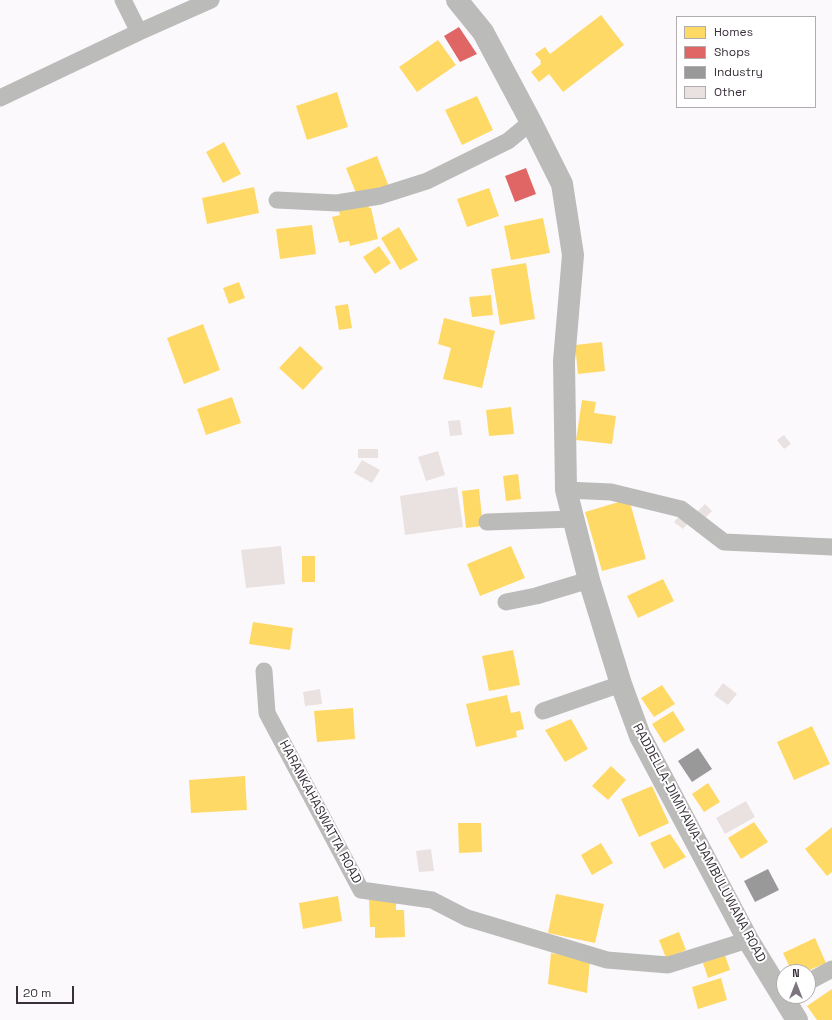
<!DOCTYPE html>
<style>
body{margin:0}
#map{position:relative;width:832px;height:1020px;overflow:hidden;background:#fcf9fd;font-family:"Space Grotesk",sans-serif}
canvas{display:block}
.legend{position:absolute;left:676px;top:16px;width:140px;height:92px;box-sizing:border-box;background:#fff;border:1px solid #b0acb0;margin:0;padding:5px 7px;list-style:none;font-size:12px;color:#39303a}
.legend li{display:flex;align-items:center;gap:8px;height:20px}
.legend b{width:20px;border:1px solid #b0acb0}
.north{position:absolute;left:776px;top:964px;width:40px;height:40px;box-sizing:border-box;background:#fff;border:1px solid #b0acb0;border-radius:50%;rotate:0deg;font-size:11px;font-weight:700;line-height:16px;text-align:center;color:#39303a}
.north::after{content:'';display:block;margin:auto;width:14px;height:18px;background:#7d767e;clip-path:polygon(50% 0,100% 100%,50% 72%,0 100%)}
.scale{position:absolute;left:16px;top:986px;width:58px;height:18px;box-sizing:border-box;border:2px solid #39303a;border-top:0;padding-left:5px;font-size:12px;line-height:14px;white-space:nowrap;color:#39303a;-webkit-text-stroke:3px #fff;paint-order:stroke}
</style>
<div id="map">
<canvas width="832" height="1020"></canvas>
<ul class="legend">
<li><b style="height:11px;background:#ffd966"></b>Homes</li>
<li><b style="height:11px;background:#e06666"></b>Shops</li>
<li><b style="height:11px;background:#999"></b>Industry</li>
<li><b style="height:11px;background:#eae1e1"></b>Other</li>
</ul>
<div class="north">N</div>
<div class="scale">20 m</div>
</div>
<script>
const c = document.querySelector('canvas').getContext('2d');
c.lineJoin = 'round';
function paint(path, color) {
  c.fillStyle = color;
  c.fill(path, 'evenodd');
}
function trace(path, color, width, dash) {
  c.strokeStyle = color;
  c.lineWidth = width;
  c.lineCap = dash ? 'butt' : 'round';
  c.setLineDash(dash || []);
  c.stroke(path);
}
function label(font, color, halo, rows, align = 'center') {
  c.font = font + ' "Space Grotesk",sans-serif';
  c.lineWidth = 4;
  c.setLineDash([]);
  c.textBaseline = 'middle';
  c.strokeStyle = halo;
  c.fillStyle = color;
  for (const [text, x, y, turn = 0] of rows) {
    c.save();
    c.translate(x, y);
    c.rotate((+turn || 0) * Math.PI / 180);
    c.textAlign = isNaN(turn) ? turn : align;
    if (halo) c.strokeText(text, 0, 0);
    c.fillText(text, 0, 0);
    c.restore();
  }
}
const homes = new Path2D(`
 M601,15L624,45L563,92L549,74L539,82L531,72L541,64L540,62L541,61L535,54L545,47L550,54Z
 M438,40L456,65L417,92L399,67Z
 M337,92L348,127L307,140L296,106Z
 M477,96L493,130L462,145L445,110Z
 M224,142L241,174L223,183L206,152Z
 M377,156L389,187L358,198L346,168Z
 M254,187L259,213L207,224L202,198Z
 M489,188L499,216L467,227L457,199Z
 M367,201L369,208H371L378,239L350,246L349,241L339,243L332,217L340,215L338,208Z
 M543,218L550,253L511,260L504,226Z
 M312,225L316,254L280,259L276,229Z
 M399,227L418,260L400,270L381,238Z
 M379,246L391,263L375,274L363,257Z
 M526,263L535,319L500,325L491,269Z
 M239,282L245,298L229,304L223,288Z
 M491,295L493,315L472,317L469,297Z
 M348,304L352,328L339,330L335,306Z
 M444,318L495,331L482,388L443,379L451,348L438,344Z
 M203,324L220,370L184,384L167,338Z
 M602,342L605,371L578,374L575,345Z
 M300,346L323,368L303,390L279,368Z
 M232,397L241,423L206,435L197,409Z
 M582,400L596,402L594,413L616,416L612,444L576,440Z
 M511,407L514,434L489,436L486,410Z
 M518,474L521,499L506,501L503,476Z
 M479,489L483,526L466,528L462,491Z
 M629,499L646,559L602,571L585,512Z
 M511,546L525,578L480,596L467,564Z
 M302,556H315V582H302Z
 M663,579L674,601L638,618L627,596Z
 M253,622L293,628L290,650L249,644Z
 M513,650L520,685L489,691L482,656Z
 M662,685L675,704L654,717L641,698Z
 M507,695L511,713L520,711L524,729L516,731L517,737L476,747L466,704Z
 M353,708L355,739L317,742L314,711Z
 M673,711L685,730L664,743L652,724Z
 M571,719L588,749L565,762L545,730Z
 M812,726L830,764L794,780L777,742Z
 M611,766L626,780L608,800L592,786Z
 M245,776L247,810L191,813L189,780Z
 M708,783L720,802L704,812L692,794Z
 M652,786L669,823L639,837L621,799Z
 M754,822L768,842L741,859L728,838Z
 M458,823H481L482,852L459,853Z
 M832,827V872L827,876L805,849Z
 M670,834L686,857L664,869L650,843Z
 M601,843L613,863L592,875L581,855Z
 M556,894L604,904L595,943L548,933Z
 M338,896L342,921L303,929L299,903Z
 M396,899V910H404L405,937L375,938V927H370L369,900Z
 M679,932L686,950L666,958L659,940Z
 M815,938L826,963L805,972H792L783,953Z
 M551,953L590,960L587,993L548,984Z
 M725,955L730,970L708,978L703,963Z
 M721,978L727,1000L698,1009L692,987Z
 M832,989V1020H817L807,1006Z`);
const shops = new Path2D(`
 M459,27L477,54L460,62L444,36Z
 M526,168L536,194L515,202L505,176Z`);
const industry = new Path2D(`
 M698,748L712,769L692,782L678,761Z
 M768,869L779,890L755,902L744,881Z`);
const building = new Path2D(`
 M460,420L462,435L450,436L448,421Z
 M784,435L791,444L784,449L777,440Z
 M358,449H378V458H358Z
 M438,451L445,475L426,481L418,457Z
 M362,460L380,470L372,483L354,473Z
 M457,487L463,527L405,535L400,496Z
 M705,504L712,511L705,518L697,512Z
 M681,514L690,521L683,529L674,522Z
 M281,546L285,584L246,588L241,550Z
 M723,683L737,694L728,705L714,695Z
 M320,689L322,704L305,706L303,692Z
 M746,801L755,817L725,834L716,818Z
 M431,849L434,871L419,872L416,851Z`);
const minor = new Path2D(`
 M123,0L139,32
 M0,98L139,32L211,0
 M277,200L337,203L380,196L427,181L508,141L531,122
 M566,490L611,492L681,509L724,542L832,547
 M487,522L573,519
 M506,602L536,596L589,580
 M264,671L267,713L361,890L432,900L467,918L607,960L668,965L748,940
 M543,711L621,684
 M808,982L832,969`);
const tertiary = new Path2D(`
 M457,0L483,32L531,122L562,184L573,255L564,361L566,490L589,580L621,684L640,736L748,940L797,1020`);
const streetNames = [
 ["HARANKAHASWATTA ROAD",320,812,62],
 ["RADDELLA-DIMIYAWA-DAMBULUWANA ROAD",699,843,62]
];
paint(homes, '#ffd966');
paint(shops, '#e06666');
paint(industry, '#999');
paint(building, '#eae1e1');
trace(minor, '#bbbcba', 17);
trace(tertiary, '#bbbcba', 22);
label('13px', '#39303a', '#fff', streetNames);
</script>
